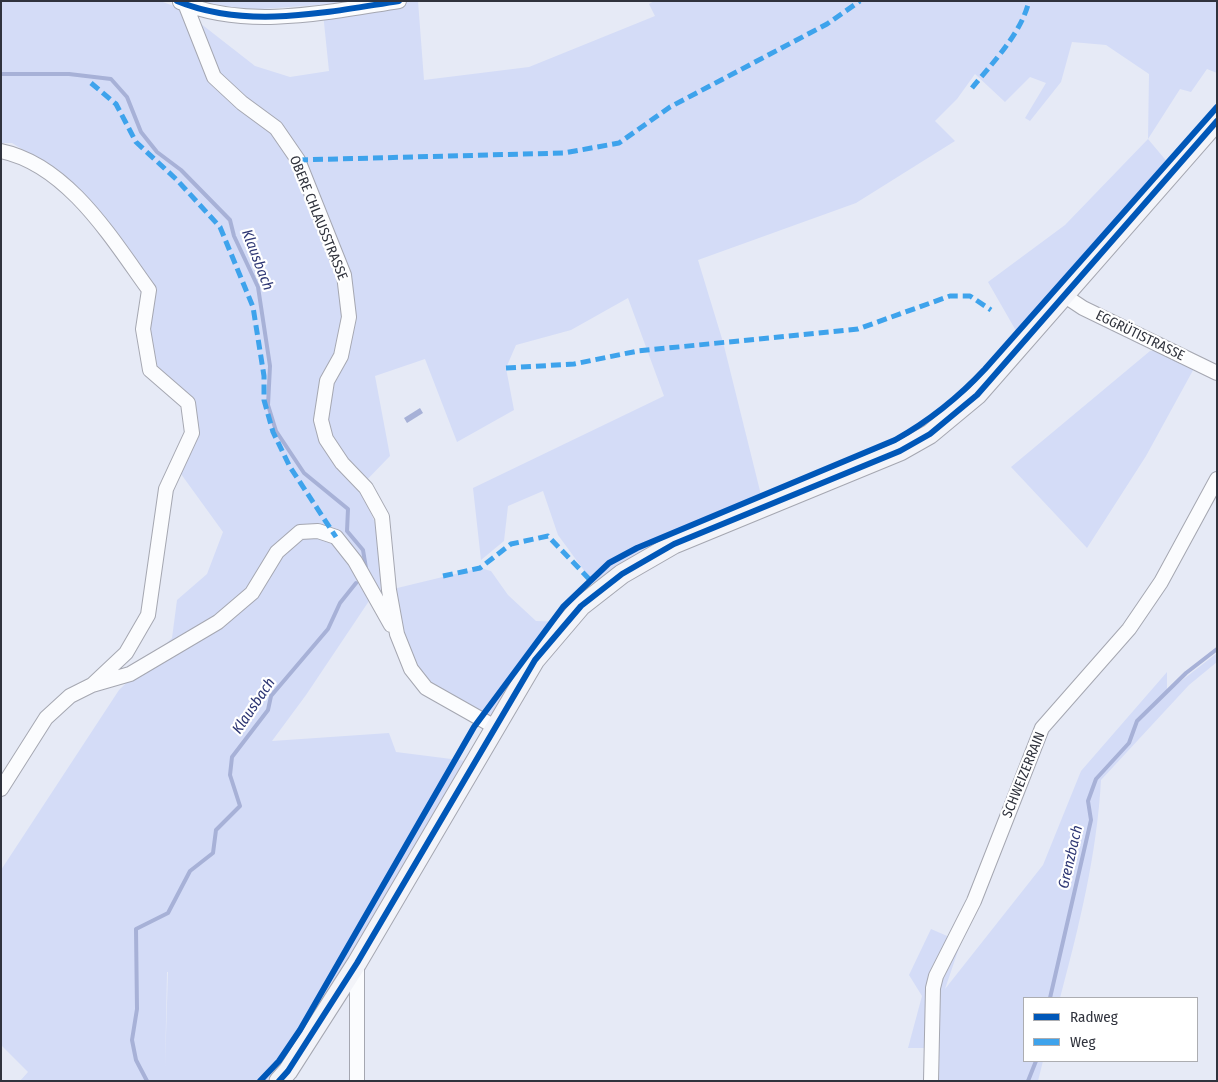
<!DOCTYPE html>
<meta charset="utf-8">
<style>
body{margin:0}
#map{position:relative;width:1218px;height:1082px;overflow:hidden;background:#e6eaf6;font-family:"Fira Sans Condensed",sans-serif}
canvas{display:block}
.frame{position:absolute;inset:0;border:2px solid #30333d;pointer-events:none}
.legend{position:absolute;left:1023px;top:997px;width:175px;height:65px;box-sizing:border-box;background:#fff;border:1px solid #acadb1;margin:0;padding:6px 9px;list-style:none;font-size:15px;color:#30333d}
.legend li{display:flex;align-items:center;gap:10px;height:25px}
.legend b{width:25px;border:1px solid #acadb1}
</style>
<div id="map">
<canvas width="1218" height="1082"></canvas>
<div class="frame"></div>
<ul class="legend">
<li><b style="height:6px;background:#0057b8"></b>Radweg</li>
<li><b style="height:6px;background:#3ea3ec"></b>Weg</li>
</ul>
</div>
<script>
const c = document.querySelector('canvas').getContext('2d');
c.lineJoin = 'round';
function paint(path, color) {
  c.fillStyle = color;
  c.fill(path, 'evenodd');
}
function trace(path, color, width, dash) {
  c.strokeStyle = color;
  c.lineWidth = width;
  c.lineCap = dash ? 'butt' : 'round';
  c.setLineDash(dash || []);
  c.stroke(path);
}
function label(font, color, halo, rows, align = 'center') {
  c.font = font + ' "Fira Sans Condensed",sans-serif';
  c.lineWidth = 4.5;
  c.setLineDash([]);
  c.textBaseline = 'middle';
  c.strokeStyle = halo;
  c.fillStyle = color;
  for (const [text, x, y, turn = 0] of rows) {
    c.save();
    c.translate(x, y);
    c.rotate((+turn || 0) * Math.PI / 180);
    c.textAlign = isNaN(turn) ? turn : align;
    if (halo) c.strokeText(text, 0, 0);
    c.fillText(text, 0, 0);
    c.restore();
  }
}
const green = new Path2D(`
 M1,1H160L182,9L255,66L290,77L329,71L323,13L399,1H418L424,80L529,67L655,16L649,4L654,1H1217V73L1207,69L1191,92L1180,89L1148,139L1174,170L1023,343L988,282L1065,225L1148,139L1149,74L1106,45L1072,42L1061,82L1030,121L1025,118L1046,83L1030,77L1005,102L975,74L957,99L935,121L955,141L856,203L698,260L723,342L764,507L599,591L558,535L543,491L508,506L504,541L481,560L473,488L664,396L628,298L571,330L516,345L506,368L514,410L457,442L425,359L375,376L390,456L359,488L379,531L381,589L369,601L306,695L272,741L389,733L396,752L475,762L278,1081H20L28,1072L1,1045V870L119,690L172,638L177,600L207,574L223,532L181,474L195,437L192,402L153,366L147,330L157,290L96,210L62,174L12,143H1ZM167,972H168L165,1068Z
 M194,1H374L248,10Z
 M1168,350L1197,363L1146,456L1087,548L1011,467L1150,351Z
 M480,568L491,571L508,595L536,621L565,622L495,727L426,688L411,669L389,590Z
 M1217,653V662L1189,685L1101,780C1097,854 1079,927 1060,998H1024V1061H1043L1038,1081H923L926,1048H908L922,996L909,975L931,929L961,942L945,989L1043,865L1081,771L1167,672V692Z`);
const water = new Path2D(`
 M420,408L423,413L407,423L404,418Z`);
const stream = new Path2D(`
 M1,74H69L111,79L127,97L141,132L157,152L181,170L230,220L234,236L258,287L270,366L268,405L276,431L304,473L348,509L347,531L363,550L366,568
 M1050,998L1091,820L1088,801L1096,779L1129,743L1137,721L1186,673L1217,649
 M147,1081L136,1060L132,1040L137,1009L136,929L168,913L190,871L213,853L216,830L240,806L230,775L232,757L268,710L271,696L328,629L340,603L356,583
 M1028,1081L1036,1061`);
const street = new Path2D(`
 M184,1L214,77L242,103L276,128L298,160L344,275L349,317L341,356L327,381L321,420L326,439L342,463L366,488L382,517L389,590L397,634L411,669L426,688L495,727
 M180,2C248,30 328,12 399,1
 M1,151C68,165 112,239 149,290L143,329L150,370L188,403L192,433L166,489L148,615L126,653L92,685
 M1065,296L1083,308L1217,373
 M1,789L46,718L70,696L92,685L130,674L218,622L252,593L277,552L300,532L318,531L336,537L355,561L391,625
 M357,963V1081
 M931,1081L933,988L936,976L974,901L1042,728L1129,629L1161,582L1217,479`);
const secondary = new Path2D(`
 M279,1081L288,1071L357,963L535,660L581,606L622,574L674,544L900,451L930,434L977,395L1217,121`);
const quiet = new Path2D(`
 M91,83L116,104L136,142L177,180L220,227L253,307L264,376V400L273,432L290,467L336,537
 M972,88C993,62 1021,34 1029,1
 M298,160L564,153L619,143L670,107L827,24L860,1
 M506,368L574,364L638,351L858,329L950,296H970L991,310
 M443,576L480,568L511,544L548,536L593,583`);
const cycleway = new Path2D(`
 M177,1C247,30 327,12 399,1
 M260,1081L279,1061L300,1030L474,727L563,607L609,563L637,548L895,440C929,421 958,398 985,369L1217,107
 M279,1081L288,1071L357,963L535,660L581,606L622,574L674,544L900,451L930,434L977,395L1217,121`);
const streetNames = [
 ["OBERE CHLAUSSTRASSE",318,218,68],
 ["EGGRÜTISTRASSE",1140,336,26],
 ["SCHWEIZERRAIN",1024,775,-68]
];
const waterNames = [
 ["Klausbach",257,260,69],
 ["Klausbach",254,706,-56],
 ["Grenzbach",1071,857,-77]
];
paint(green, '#d4dcf7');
paint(water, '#a7b1d7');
trace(stream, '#a7b1d7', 4);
trace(street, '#a5a7b1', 16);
trace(secondary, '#a5a7b1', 21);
trace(street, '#fbfcfe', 14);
trace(secondary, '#f3f4f9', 19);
trace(quiet, '#3ea3ec', 5, [10, 5]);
trace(cycleway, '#0057b8', 6);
label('14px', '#30333d', '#fff', streetNames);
label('italic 15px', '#2e3774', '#fff', waterNames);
</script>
